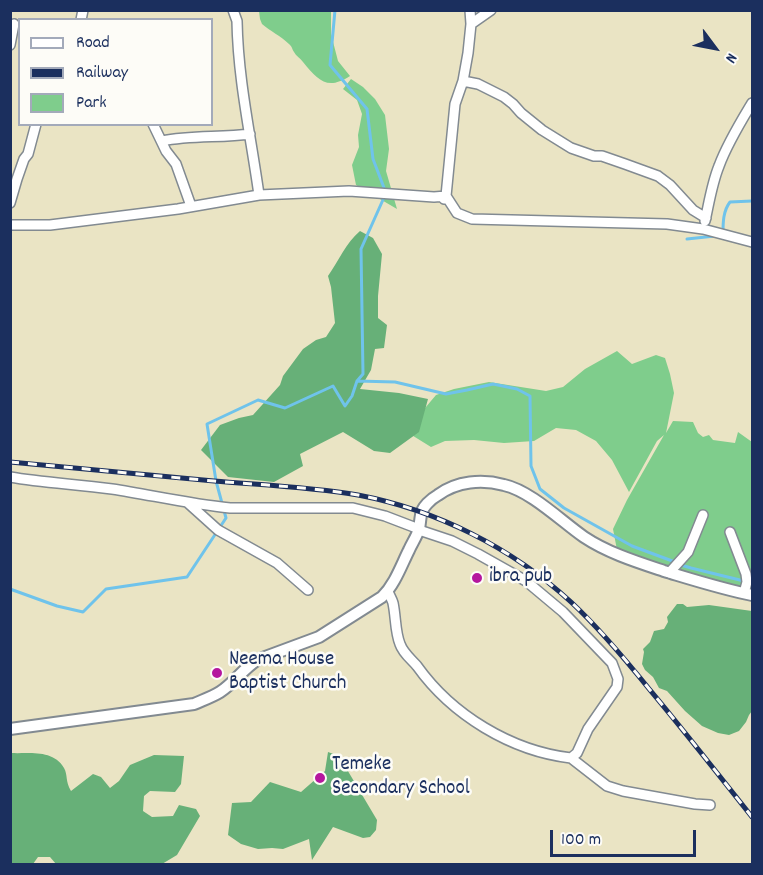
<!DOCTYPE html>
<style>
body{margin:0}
#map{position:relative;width:763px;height:875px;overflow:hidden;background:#eae4c4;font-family:Dekko,sans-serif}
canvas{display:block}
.frame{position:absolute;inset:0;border:12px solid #1b2f5e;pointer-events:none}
.legend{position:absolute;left:18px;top:18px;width:195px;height:108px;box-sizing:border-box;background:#fdfcf7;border:2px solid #a3aaba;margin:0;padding:8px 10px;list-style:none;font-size:18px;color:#1b2f5e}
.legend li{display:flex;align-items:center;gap:12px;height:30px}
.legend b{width:30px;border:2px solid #a3aaba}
.north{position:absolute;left:685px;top:18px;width:60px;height:60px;-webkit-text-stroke:4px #fdfcf7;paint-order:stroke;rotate:122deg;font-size:16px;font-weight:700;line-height:24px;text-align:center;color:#1b2f5e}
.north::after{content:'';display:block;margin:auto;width:21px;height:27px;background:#1b2f5e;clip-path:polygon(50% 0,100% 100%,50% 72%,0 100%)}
.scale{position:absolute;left:550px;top:830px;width:146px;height:27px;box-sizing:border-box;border:3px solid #1b2f5e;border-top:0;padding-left:8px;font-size:18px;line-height:21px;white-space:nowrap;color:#1b2f5e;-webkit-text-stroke:4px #fdfcf7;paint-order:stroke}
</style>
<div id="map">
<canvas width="763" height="875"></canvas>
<div class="frame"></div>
<ul class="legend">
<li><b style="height:8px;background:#fff"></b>Road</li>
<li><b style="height:8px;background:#1b2f5e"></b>Railway</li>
<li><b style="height:16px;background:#7fcd8c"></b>Park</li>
</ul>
<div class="north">N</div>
<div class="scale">100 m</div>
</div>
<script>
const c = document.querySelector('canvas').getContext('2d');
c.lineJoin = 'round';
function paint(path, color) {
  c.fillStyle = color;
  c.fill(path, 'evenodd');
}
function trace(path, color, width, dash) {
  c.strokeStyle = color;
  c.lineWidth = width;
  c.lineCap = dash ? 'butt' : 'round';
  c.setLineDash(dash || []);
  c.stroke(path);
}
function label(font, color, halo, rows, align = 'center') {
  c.font = font + ' Dekko,sans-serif';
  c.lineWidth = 5;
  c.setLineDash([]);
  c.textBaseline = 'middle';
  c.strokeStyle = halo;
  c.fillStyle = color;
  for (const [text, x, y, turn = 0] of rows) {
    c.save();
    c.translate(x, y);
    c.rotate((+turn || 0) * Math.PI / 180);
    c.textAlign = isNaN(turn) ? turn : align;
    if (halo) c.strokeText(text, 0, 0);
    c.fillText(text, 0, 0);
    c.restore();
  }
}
const green = new Path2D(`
 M259,11H331V34L338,61L350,76C327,91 318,80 303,62C300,58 296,56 294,52C291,47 293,48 289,44C281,36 270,31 262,24L260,19Z
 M351,79L363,87L375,99L385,115L389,149L386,171L397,209L356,185L352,165L359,147L358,135L362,114L357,100L343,89Z
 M617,351L632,364L656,355L665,358L670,374L674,393L666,433L673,421L693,422L698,433L703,437L709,435L713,440L735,443L738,432L752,442V589C706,581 661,566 617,550L613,529L627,500L664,435L657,441L629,492L612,460L596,441L576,430L556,428L534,441L504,443L474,440L445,441L431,447L410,434L415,420L436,395L454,389L489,382L546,391L563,387L585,369Z`);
const forest = new Path2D(`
 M360,231L373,238L382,254L378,296V318L387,325L384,348L375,349L371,370L360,389L399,393L428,399L419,432L390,453L374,451L343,432L300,454L303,466L274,482L228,477L201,450L220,425L239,418L253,415L280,385L283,376L303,349L316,340L326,337L335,323L331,287L328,276C339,260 346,243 360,231Z
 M677,604H683L687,607L709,605L752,611V711L749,715L746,722L739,731L729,735L718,733L702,726L685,711L667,691L659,688L653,677L645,670L642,664L644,652L643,649L650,642L654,631L664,629L668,622L667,617Z
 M328,752L339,756L377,820L376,830L370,837L363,838L333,827L312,860L309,839L283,849L272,848L258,849L241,844L228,835L232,803L251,802L270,782L301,792L325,771Z
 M11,753C28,754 53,749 64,768C68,775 65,781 71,791L93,774L101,777L110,788L119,781L130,765L154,755L184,756L181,784L175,792L150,791L144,796L143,811L152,817L173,816L179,805L196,809L200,816L177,855L162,864H56L50,857H38L33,864H11Z`);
const stream = new Path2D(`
 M723,233C723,223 723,211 730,202L752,201
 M687,239L715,236
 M357,381L395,382L446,394L467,390L493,384L517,389L530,396L531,466L540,489L564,508L632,546L675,562
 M681,565L691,568L752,583
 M10,589L57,606L83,612L106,589L187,577L226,518L216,481L207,424L258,400L285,408L333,386L345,406L352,396L357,381L363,374L361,249L386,193L373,159L367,109L330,65L335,10`);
const minor = new Path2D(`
 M233,10L237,21C238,80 251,137 259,195
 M81,20L83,10
 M471,24L491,10
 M10,45L14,24
 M463,81L478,84L504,97L513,104L521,113L542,130L571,148L594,156H602L625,164L658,176L670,185L693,210L706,218
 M153,124L166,151L176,164L191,206
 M162,141C191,135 221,138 250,134
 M444,199L446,196L455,104L463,81L468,53L471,24L470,10
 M10,203L17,179L24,159L28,154L36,124
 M705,221C709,203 712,183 719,166C727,144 740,123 752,103
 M10,225H50L178,209L259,195L349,191L434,197L446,196L457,213L472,219L667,224L703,229L752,242
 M10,477C44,483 78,484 112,489C151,495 190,504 230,508H353L385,516L419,529
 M188,503L218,530L277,563L308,590
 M730,532L746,574L747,582L744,593
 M669,573L688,552L703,515
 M388,591C389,595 392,599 393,603C396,617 395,632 400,644C403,653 411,659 417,666C452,715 511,751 571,758L577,753L588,729L617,687L618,679L612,663L563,612L526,581L478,554L452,541L419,530
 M571,758L607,786L623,791L695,804L710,805`);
const tertiary = new Path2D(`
 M10,729L194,704C203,700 212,697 220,692C234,683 243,669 257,660L319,637L382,597C395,584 401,566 409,550C412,543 417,536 419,529C420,524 420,520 421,515C422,507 431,499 438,495C457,481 482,479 504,485C531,491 561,521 584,537C608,553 637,562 664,571C694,580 722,589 752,595`);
const rail = new Path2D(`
 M10,462C78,468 146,475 214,481C262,485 311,487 358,495C437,510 512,548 571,602C600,629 625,659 650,690C685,732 718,774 752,817`);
const markers = [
 [477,578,6,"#b5179e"],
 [217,673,6,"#b5179e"],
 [320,778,6,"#b5179e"]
];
const poiNames = [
 ["ibra pub",489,578],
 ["Neema House",229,661],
 ["Baptist Church",229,685],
 ["Temeke",332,766],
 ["Secondary School",332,790]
];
paint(green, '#7fcd8c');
paint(forest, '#67b078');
trace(stream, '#6fc3eb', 3);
trace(minor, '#828a91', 12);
trace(tertiary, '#828a91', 14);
trace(minor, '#fff', 9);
trace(tertiary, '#fff', 10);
trace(rail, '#1b2f5e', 5);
trace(rail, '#fdfcf7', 3, [9]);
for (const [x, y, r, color] of markers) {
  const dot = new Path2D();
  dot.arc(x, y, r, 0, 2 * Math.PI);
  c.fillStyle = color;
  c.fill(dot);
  trace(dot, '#fdfcf7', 2);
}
label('21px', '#1b2f5e', '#fdfcf7', poiNames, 'left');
</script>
